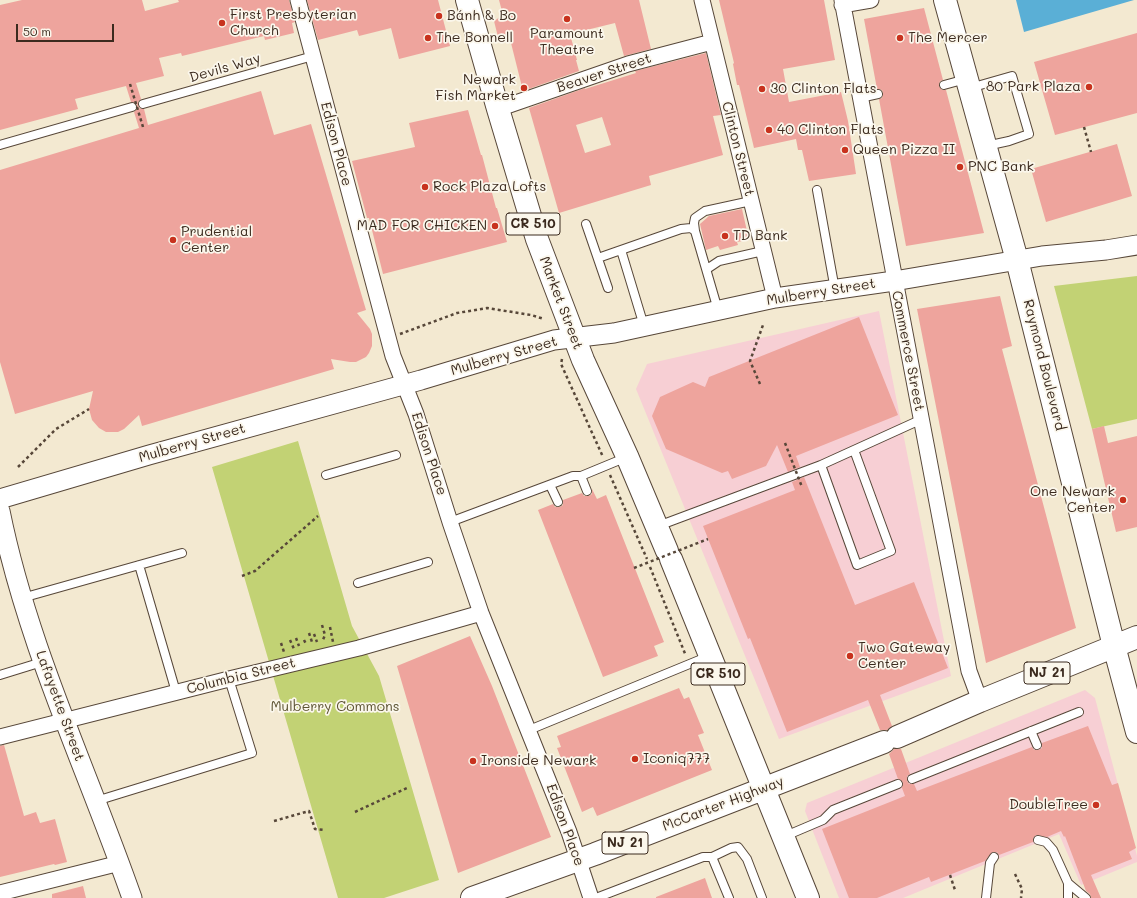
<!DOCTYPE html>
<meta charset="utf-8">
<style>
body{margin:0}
#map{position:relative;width:1137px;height:898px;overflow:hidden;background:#f3e9d1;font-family:Mali,sans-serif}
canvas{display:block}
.scale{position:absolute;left:16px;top:24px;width:98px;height:18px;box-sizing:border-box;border:2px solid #3b2a1e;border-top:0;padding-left:5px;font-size:12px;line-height:14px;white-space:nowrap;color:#3b2a1e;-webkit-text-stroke:3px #fbf7ec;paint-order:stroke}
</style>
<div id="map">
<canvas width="1137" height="898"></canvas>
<div class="scale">50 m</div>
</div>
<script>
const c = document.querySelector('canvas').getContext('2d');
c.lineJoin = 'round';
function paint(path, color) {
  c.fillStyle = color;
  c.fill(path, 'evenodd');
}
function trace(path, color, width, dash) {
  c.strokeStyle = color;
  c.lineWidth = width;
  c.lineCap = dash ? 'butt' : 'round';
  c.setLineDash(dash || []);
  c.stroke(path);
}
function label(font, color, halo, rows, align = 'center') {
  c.font = font + ' Mali,sans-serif';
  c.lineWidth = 3.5;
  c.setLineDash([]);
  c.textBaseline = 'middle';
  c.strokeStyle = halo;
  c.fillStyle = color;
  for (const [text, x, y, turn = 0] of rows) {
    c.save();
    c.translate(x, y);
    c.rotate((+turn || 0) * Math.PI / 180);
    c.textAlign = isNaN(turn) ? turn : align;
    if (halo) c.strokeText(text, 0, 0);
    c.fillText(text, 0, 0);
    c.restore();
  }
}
const built = new Path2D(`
 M879,311L951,676L779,739L636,389L647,364Z
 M1085,690L1095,698L1137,856V862L1081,885L1059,834L903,898H839L805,811L807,803Z`);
const green = new Path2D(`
 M1137,276V419L1092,429L1054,286Z
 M298,441L352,626L379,676L439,880L384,898H338L212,467Z`);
const water = new Path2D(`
 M1016,0H1134L1024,32Z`);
const building = new Path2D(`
 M22,0H142L145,11L179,2L178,0H289L295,22L292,23L294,33L265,40L264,36L182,56L181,53L159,58L164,76L136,83L141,99L138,102V105L139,108L144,109L148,125L261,91L274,135L311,124L366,310L357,313L370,329L372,334V346L369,353L366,357L356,362H350L331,359L334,369L142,426L139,415L124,429L118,432H106L99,428L92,420L89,409L93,391L15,414L0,362V170L139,128L134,112L137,109V105L136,103L131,102L126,86L75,99L78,109L0,130V5Z
 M307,0H438L450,46L399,59L391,28L359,36L357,30L318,40Z
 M499,0H639L651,49L624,56L615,23L570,34L577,60H576L579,71L523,91L510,39L498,37L494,21L503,15Z
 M719,0H824L835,60L783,69L789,102L841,92L848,121L856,174L809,181L802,150H798L796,139L754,148L739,85H737L733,64L734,63Z
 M924,8L943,80L940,81L939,86L942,90H946L984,233L906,246L879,99L882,98L883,93L882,90L877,89L864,19Z
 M1137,33V113L1055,135L1034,62Z
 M706,53L721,115L713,116L723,155L649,176L651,185L559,213L529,108L585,88V89L636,73L635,71ZM602,117L611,145L585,153L576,125Z
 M468,110L481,155H482L496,208H497L507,242L383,274L369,218H367L352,161L415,147L409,123Z
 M1117,144L1132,196L1046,222L1031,169Z
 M742,209L749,240L737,242L738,245L720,250L718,246L706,250L700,224L709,216Z
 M1000,296L1012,346L1002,349L1076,628L986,663L917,309Z
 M859,317L898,415L796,456L800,467L788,472L777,445L766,466L732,479L728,471L722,473L666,449L652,416L660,397L693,382L705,387L709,377Z
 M1104,426L1108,443L1137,436V527L1116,532L1092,429Z
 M804,477L855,605L914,582L948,668L880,695L892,726L887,730H880L868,700L787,732L750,638L748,639L703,526L795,490L792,482Z
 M592,489L597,499L606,495L664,642L654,646L658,656L603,677L538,510L553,504L555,507H560L563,505V500L582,493L584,496H589L592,494Z
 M470,636L492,686L551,837L458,873L397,666Z
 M679,688L684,699L689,697L704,733L698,735L712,770L597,816L593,807L582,812L557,748L561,747L557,736Z
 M1088,726L1112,785L1118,783L1136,848L1129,852L1132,859L1091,875L1101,898H1091L1090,894L1086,891L1065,836L1064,837L1061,831L1047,837L1036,835L1033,838V842L999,855L997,852H992L985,861L931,882L929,877L877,898H849L822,829L905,796L902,788L903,782L898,779L889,754L894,749H901L910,774L907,776V781L909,784H914L917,791L1032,747L1034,750H1039L1042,748V743Z
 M4,745L24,816L36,812L40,823L55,819L67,862L55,865L54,864L0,877V746Z
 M705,878L712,898H656V897Z
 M83,886L86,898H52V894Z`);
const path = new Path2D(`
 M1084,127L1091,152
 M400,334L457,313L487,308L531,315L544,319
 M562,359L561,364L603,457
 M760,384L750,361L763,325
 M18,467L56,429L89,409
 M610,475L647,559
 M650,567L686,656
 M242,576L255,571L318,516
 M322,625L325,635L322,642
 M330,627L333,642
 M309,633L312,642
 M314,634L317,642
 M296,638L299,646
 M290,640L294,649
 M304,640L306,644
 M281,643L284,652
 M355,812L409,787
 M274,821L309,811L315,829L324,830
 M1015,874L1022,889L1021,898
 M950,875L955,890`);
const service = new Path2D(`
 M944,85L966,79
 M970,88L1012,76L1029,134L1009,141L986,146
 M860,98L878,94
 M143,104L313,56
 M0,145L132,107
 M817,190L835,290
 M586,224L608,288
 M695,231L694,223L695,218L705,211L751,201
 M621,250L644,326
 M598,258L681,229L691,228L695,231L718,310
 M707,269L719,261L763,251
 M854,450L821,465L857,565L891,551L854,450L920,420
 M326,475L396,455
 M581,476L587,491
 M550,485L558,502
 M450,522L573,476H581L627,457
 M658,526L821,465
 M139,565L176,692
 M358,583L428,562
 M22,598L182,553
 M0,675L42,662
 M529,730L709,656
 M1031,731L1037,745
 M912,779L1079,712
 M96,801L252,753L229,679
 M783,837L823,820L833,810L898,784
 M1038,840L1046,842L1053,850L1068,883V898
 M712,857L731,848L738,847L747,859L762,898
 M1068,883L1086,898
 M596,898L703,857H712L729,898
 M986,898L990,863L994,857`);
const minor = new Path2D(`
 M298,0L393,356L416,414L450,522L481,613L569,832L591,898
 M702,0L775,298
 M842,0L969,671L980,701
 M842,5L871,0
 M498,109L628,64L712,42
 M0,737L229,679L359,648L481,613
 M0,893L120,863`);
const tertiary = new Path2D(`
 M0,499L149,455L421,380L554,340L614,333L775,298L894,281L1042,256L1106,250L1137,245
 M0,511C27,645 87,769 132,898`);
const primary = new Path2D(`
 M467,0L498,109L537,239L583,360L627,456L667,551
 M945,0L1017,260L1114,646L1137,732
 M671,559L808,898
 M897,737L980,701L1137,637
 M472,898L595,854L884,742`);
const pathBridge = new Path2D(`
 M130,84L143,127
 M785,443L802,487
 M634,568L708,539`);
const markers = [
 [439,16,4,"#c8321e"],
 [567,19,4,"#c8321e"],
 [222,23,4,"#c8321e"],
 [428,38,4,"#c8321e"],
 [900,38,4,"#c8321e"],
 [1089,87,4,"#c8321e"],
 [524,88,4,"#c8321e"],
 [762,89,4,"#c8321e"],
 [769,130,4,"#c8321e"],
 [845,150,4,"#c8321e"],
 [960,167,4,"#c8321e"],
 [425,187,4,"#c8321e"],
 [495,226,4,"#c8321e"],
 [725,236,4,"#c8321e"],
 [173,240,4,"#c8321e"],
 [1123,500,4,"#c8321e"],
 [850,656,4,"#c8321e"],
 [635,759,4,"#c8321e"],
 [473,761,4,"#c8321e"],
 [1096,805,4,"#c8321e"]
];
const shields = [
 [533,224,54],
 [1047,673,46],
 [718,674,54],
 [625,843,46]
];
const shieldNames = [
 ["CR 510",533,224],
 ["NJ 21",1047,673],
 ["CR 510",718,674],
 ["NJ 21",625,843]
];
const poiNames = [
 ["First Presbyterian",230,15],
 ["Church",230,31],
 ["Bánh & Bo",447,16],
 ["Paramount",567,34,"center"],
 ["Theatre",567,50,"center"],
 ["The Bonnell",436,38],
 ["The Mercer",908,38],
 ["Newark",516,80,"right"],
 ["Fish Market",516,96,"right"],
 ["80 Park Plaza",1081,87,"right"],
 ["30 Clinton Flats",770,89],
 ["40 Clinton Flats",777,130],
 ["Queen Pizza II",853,150],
 ["PNC Bank",968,167],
 ["Rock Plaza Lofts",433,187],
 ["MAD FOR CHICKEN",487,226,"right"],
 ["Prudential",181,232],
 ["Center",181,248],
 ["TD Bank",733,236],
 ["One Newark",1115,492,"right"],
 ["Center",1115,508,"right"],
 ["Two Gateway",858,648],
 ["Center",858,664],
 ["Iconiq777",643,759],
 ["Ironside Newark",481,761],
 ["DoubleTree",1088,805,"right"]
];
const streetNames = [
 ["Devils Way",225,68,-16],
 ["Beaver Street",604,73,-18],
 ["Edison Place",336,144,75],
 ["Clinton Street",738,149,76],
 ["Mulberry Street",821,292,-9],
 ["Market Street",561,303,69],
 ["Commerce Street",908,351,79],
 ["Mulberry Street",504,356,-16],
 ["Raymond Boulevard",1044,365,76],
 ["Mulberry Street",192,443,-16],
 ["Edison Place",429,454,72],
 ["Columbia Street",241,676,-14],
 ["Lafayette Street",60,706,70],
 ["McCarter Highway",723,804,-21],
 ["Edison Place",565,825,70]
];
const parkNames = [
 ["Mulberry Commons",335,707]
];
paint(built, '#f7cfd4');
paint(green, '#c2d274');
paint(water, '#5aafd6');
paint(building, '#eea49d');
trace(service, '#574739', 10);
trace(minor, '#574739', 17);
trace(tertiary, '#574739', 21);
trace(primary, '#574739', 24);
trace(path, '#574739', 2.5, [3, 3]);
trace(service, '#fff', 8);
trace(minor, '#fff', 15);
trace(tertiary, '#fff', 19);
trace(primary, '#fff', 22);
trace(pathBridge, '#574739', 2.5, [3, 3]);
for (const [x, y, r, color] of markers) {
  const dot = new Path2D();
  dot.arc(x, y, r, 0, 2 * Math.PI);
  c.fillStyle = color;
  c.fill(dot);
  trace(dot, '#fbf7ec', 1.5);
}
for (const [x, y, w] of shields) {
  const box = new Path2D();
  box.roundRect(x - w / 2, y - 11, w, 22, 3);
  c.fillStyle = '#fbf7ec';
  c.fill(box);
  trace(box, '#3b2a1e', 1);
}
label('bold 13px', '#3b2a1e', null, shieldNames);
label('14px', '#3b2a1e', '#fbf7ec', poiNames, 'left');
label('14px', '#3b2a1e', '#fbf7ec', streetNames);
label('14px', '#5d5434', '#fbf7ec', parkNames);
</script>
